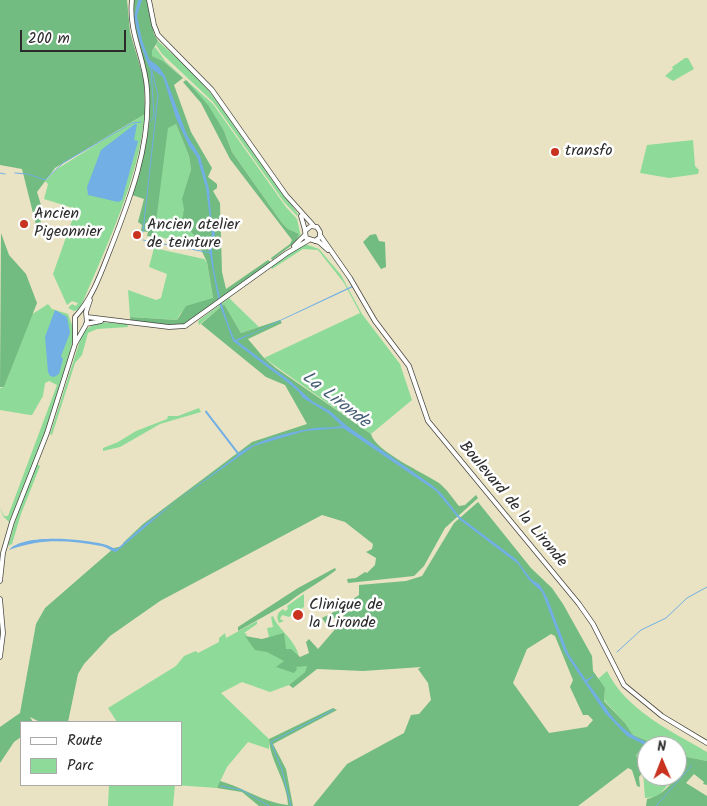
<!DOCTYPE html>
<style>
body{margin:0}
#map{position:relative;width:707px;height:806px;overflow:hidden;background:#e9e3c3;font-family:Kalam,sans-serif}
canvas{display:block}
.legend{position:absolute;left:20px;top:721px;width:162px;height:65px;box-sizing:border-box;background:#fff;border:1px solid #aaa;margin:0;padding:6px 9px;list-style:none;font-size:15px;color:#2b2b2b}
.legend li{display:flex;align-items:center;gap:10px;height:25px}
.legend b{width:25px;border:1px solid #aaa}
.north{position:absolute;left:637px;top:736px;width:50px;height:50px;box-sizing:border-box;background:#fff;border:1px solid #aaa;border-radius:50%;rotate:359deg;font-size:14px;font-weight:700;line-height:20px;text-align:center;color:#2b2b2b}
.north::after{content:'';display:block;margin:auto;width:18px;height:22px;background:#c8321e;clip-path:polygon(50% 0,100% 100%,50% 72%,0 100%)}
.scale{position:absolute;left:20px;top:30px;width:106px;height:22px;box-sizing:border-box;border:2px solid #2b2b2b;border-top:0;padding-left:6px;font-size:15px;line-height:18px;white-space:nowrap;color:#2b2b2b;-webkit-text-stroke:4px #fff;paint-order:stroke}
</style>
<div id="map">
<canvas width="707" height="806"></canvas>
<ul class="legend">
<li><b style="height:6px;background:#fff"></b>Route</li>
<li><b style="height:14px;background:#8edb99"></b>Parc</li>
</ul>
<div class="north">N</div>
<div class="scale">200 m</div>
</div>
<script>
const c = document.querySelector('canvas').getContext('2d');
c.lineJoin = 'round';
function paint(path, color) {
  c.fillStyle = color;
  c.fill(path, 'evenodd');
}
function trace(path, color, width, dash) {
  c.strokeStyle = color;
  c.lineWidth = width;
  c.lineCap = dash ? 'butt' : 'round';
  c.setLineDash(dash || []);
  c.stroke(path);
}
function label(font, color, halo, rows, align = 'center') {
  c.font = font + ' Kalam,sans-serif';
  c.lineWidth = 5;
  c.setLineDash([]);
  c.textBaseline = 'middle';
  c.strokeStyle = halo;
  c.fillStyle = color;
  for (const [text, x, y, turn = 0] of rows) {
    c.save();
    c.translate(x, y);
    c.rotate((+turn || 0) * Math.PI / 180);
    c.textAlign = isNaN(turn) ? turn : align;
    if (halo) c.strokeText(text, 0, 0);
    c.fillText(text, 0, 0);
    c.restore();
  }
}
const green = new Path2D(`
 M158,41L190,70L216,99L298,214L297,216L284,202L213,102L162,54L156,45Z
 M155,47L166,62L213,104L286,207L297,219L301,237L297,240L299,234L288,229L282,223L232,152L224,131L186,80L163,61L152,56V51Z
 M685,58H688L694,69L673,81L665,76L673,69L672,67Z
 M145,114C138,183 106,246 80,309L74,311L68,308L72,304L76,306L78,303L72,301L67,305L53,274L76,209L44,199L48,184L45,181L57,169Z
 M176,124L189,156L191,170L188,202L195,241L192,244L149,235L166,126Z
 M693,140L695,166L699,170L698,174L669,178L640,173L647,145Z
 M305,244L319,249L341,275L362,314L400,364L412,400L371,434L264,358L360,313L344,283L318,250L303,249L272,269L271,267Z
 M154,248L204,259L207,262L213,299C199,306 184,303 177,320L130,317L128,290L156,300L161,298L167,274L149,267Z
 M229,298L259,327L241,333L224,304L199,325L198,321Z
 M48,304L52,309L68,314L75,333L63,378L46,430L9,522L3,516L0,507L4,516H8L57,385L49,381L45,383L43,396L32,415H30L0,410V388L4,387L31,315Z
 M98,322L127,324L128,327L97,329L88,333L82,355L75,363L52,435L50,434L83,331Z
 M199,408L201,412L160,424L120,447L103,451V448L118,442L136,431L167,419L168,416H178Z
 M37,464L40,466L21,514L12,544L8,546L18,512Z
 M304,594V607L289,617L282,615L280,619L284,621L279,623C276,617 277,613 283,609L285,611L288,609L287,606Z
 M273,616C279,631 296,640 299,657L271,646L267,628L273,627L271,617Z
 M257,621V624L244,633L247,634L246,636L269,649L308,665L305,672L289,685L270,692L242,682L221,693L269,739V749L248,742L227,767L217,788L175,785L173,806H108L109,785H181V722H117L108,708L176,666L184,656L196,651L198,653L219,642V638L225,633L226,638Z
 M607,671C626,710 671,731 707,752V761L687,757L677,749V746H660L633,735L625,723L604,700L605,688L598,679Z
 M639,752L647,755V776H676L657,797L645,798L643,772L636,755Z`);
const forest = new Path2D(`
 M0,0H127L130,32L144,80L145,114L55,168L37,192L42,208L39,211L41,223L36,225L22,169L0,165Z
 M134,0H147L154,34L158,41L152,51V56L163,61L183,78L174,85L191,132L212,168L208,177L217,184V188L213,191L220,203L222,272L226,289L268,260L271,262L190,322L179,326L131,322L130,317L177,320L186,306L213,298L207,262L194,235L182,221L184,209L182,199L191,170L189,156L176,124L168,128L154,237L147,236L148,232L141,231L142,225L138,222L144,199L132,195C143,158 155,122 148,82C144,54 132,30 134,0Z
 M186,80L208,105L224,131L232,152L282,223L288,229L299,234L296,242L272,260L271,258L290,244L292,240L230,159L201,103L183,82Z
 M1,233L9,255L26,274L37,303L4,387H0Z
 M376,234L379,241L385,242L386,267L381,269L363,242L370,235Z
 M224,304L241,333L280,320L282,323L248,339L264,358L276,368L371,434C375,451 424,473 439,483C447,489 453,499 459,506L465,505L476,495L478,498L445,528L424,566L414,576L348,583L347,579L356,578L365,572L367,573L375,565L376,558L366,552L372,549L373,544L345,522L322,515L160,601L110,636L84,664L78,674L68,722H40L30,717L33,722H21V737L14,742L0,763V727L20,713L36,624L45,608L114,548L123,546V543L143,524L252,442L307,424L285,385L266,377L201,324Z
 M478,502L531,568L552,588L563,604L592,656L593,671L605,688L604,701L625,723L633,735L660,746H647V755L639,752L636,755L643,772L639,777L640,787L637,786L632,770L628,768L578,806H313L347,764L404,733L411,715L419,714L431,700L428,683L418,669L421,667L363,671L317,669L293,688L289,685L305,672L307,666L296,667L297,669L294,673L276,667L284,661L267,652L255,650L245,636L262,639L284,633L286,649H291L300,657L309,653L306,642L309,639L318,649L344,619L343,612L326,624L322,618C335,612 346,604 359,595V585L406,581L422,576L454,523ZM551,634L555,636L573,680L570,687L583,715H588L593,720L587,727L549,733L513,683L527,649Z
 M335,568L336,570C323,581 302,591 288,603L238,631V627L298,588Z
 M333,708L337,710L273,744L286,769L293,806H259L242,792L217,788L220,781C245,788 262,802 288,805C287,781 270,761 269,739Z
 M677,749L687,757L707,761V785L703,784L704,782L694,774L686,783L707,796V806H646L647,799C664,796 673,781 684,768L683,765L677,764Z`);
const water = new Path2D(`
 M138,0H142L137,16L142,40L149,59L159,67L165,76L187,135L200,156L209,189L212,227L215,233C215,237 212,240 212,244C211,269 224,317 235,340L255,332L352,286L353,287L237,341L290,381L312,401L330,411L347,426L432,485L441,493L460,517L516,559L531,579L540,585L547,597L568,653L586,680L596,674L587,682C612,714 615,731 656,746H647L627,736L605,713L565,653L542,592L529,580L518,564L460,520L436,491L343,428L305,431L254,446L175,502L116,552C110,551 107,547 101,546C67,540 42,538 9,550C23,533 83,539 103,544C108,545 112,548 117,549L144,525L238,455L205,412L206,410L239,453C260,439 289,432 314,428C323,427 333,428 342,426L328,413L303,398L299,392L287,382L233,341L219,303L208,245L212,235L206,188L197,157L189,146L176,118L163,77L149,67L140,43L134,17Z
 M135,124H137L134,140L138,141L122,200L118,202L88,195L87,187L101,150Z
 M55,310L67,317L70,333L61,356L63,359L59,374L54,377L50,376L48,372L45,337Z`);
const stream = new Path2D(`
 M151,69L154,116L151,121
 M0,173L5,174
 M15,173L28,174L45,180L63,163L132,123L141,122
 M143,232L158,95L151,67
 M143,240L211,253
 M617,652L641,630L666,618L687,598L707,587
 M221,786L242,790L269,806
 M291,806L282,770L271,742L333,710
 M656,806L692,765`);
const minor = new Path2D(`
 M149,0L154,25L158,35L212,90L286,195L313,225
 M301,216L305,230
 M320,235L350,278L375,321L409,366L428,421L579,604L593,624L624,685L662,716L707,743
 M315,241L320,237V232L317,227L311,226L305,231L306,238L319,242L328,250
 M294,246L305,235
 M87,317L169,327L185,326L287,253L309,240
 M86,324L101,321
 M75,344V317C92,299 101,273 110,250C130,199 151,145 147,89C145,58 128,32 132,0
 M0,581L3,553L12,522L47,433L75,344L87,323L86,312L90,300
 M0,599L3,633L0,657`);
const markers = [
 [555,152,5,"#c8321e"],
 [24,224,5,"#c8321e"],
 [137,235,5,"#c8321e"],
 [298,615,6,"#c8321e"]
];
const poiNames = [
 ["transfo",565,152],
 ["Ancien",34,215],
 ["Pigeonnier",34,233],
 ["Ancien atelier",147,226],
 ["de teinture",147,244],
 ["Clinique de",309,606],
 ["la Lironde",309,624]
];
const streetNames = [
 ["Boulevard de la Lironde",512,505,50]
];
const waterNames = [
 ["La Lironde",335,401,38]
];
paint(green, '#8edb99');
paint(forest, '#72bb81');
paint(water, '#71afe4');
trace(stream, '#71afe4', 1);
trace(minor, '#484742', 5.5);
trace(minor, '#fff', 4);
for (const [x, y, r, color] of markers) {
  const dot = new Path2D();
  dot.arc(x, y, r, 0, 2 * Math.PI);
  c.fillStyle = color;
  c.fill(dot);
  trace(dot, '#fff', 2);
}
label('16px', '#2b2b2b', '#fff', poiNames, 'left');
label('16px', '#2b2b2b', '#fff', streetNames);
label('italic 18px', '#476075', '#fff', waterNames);
</script>
